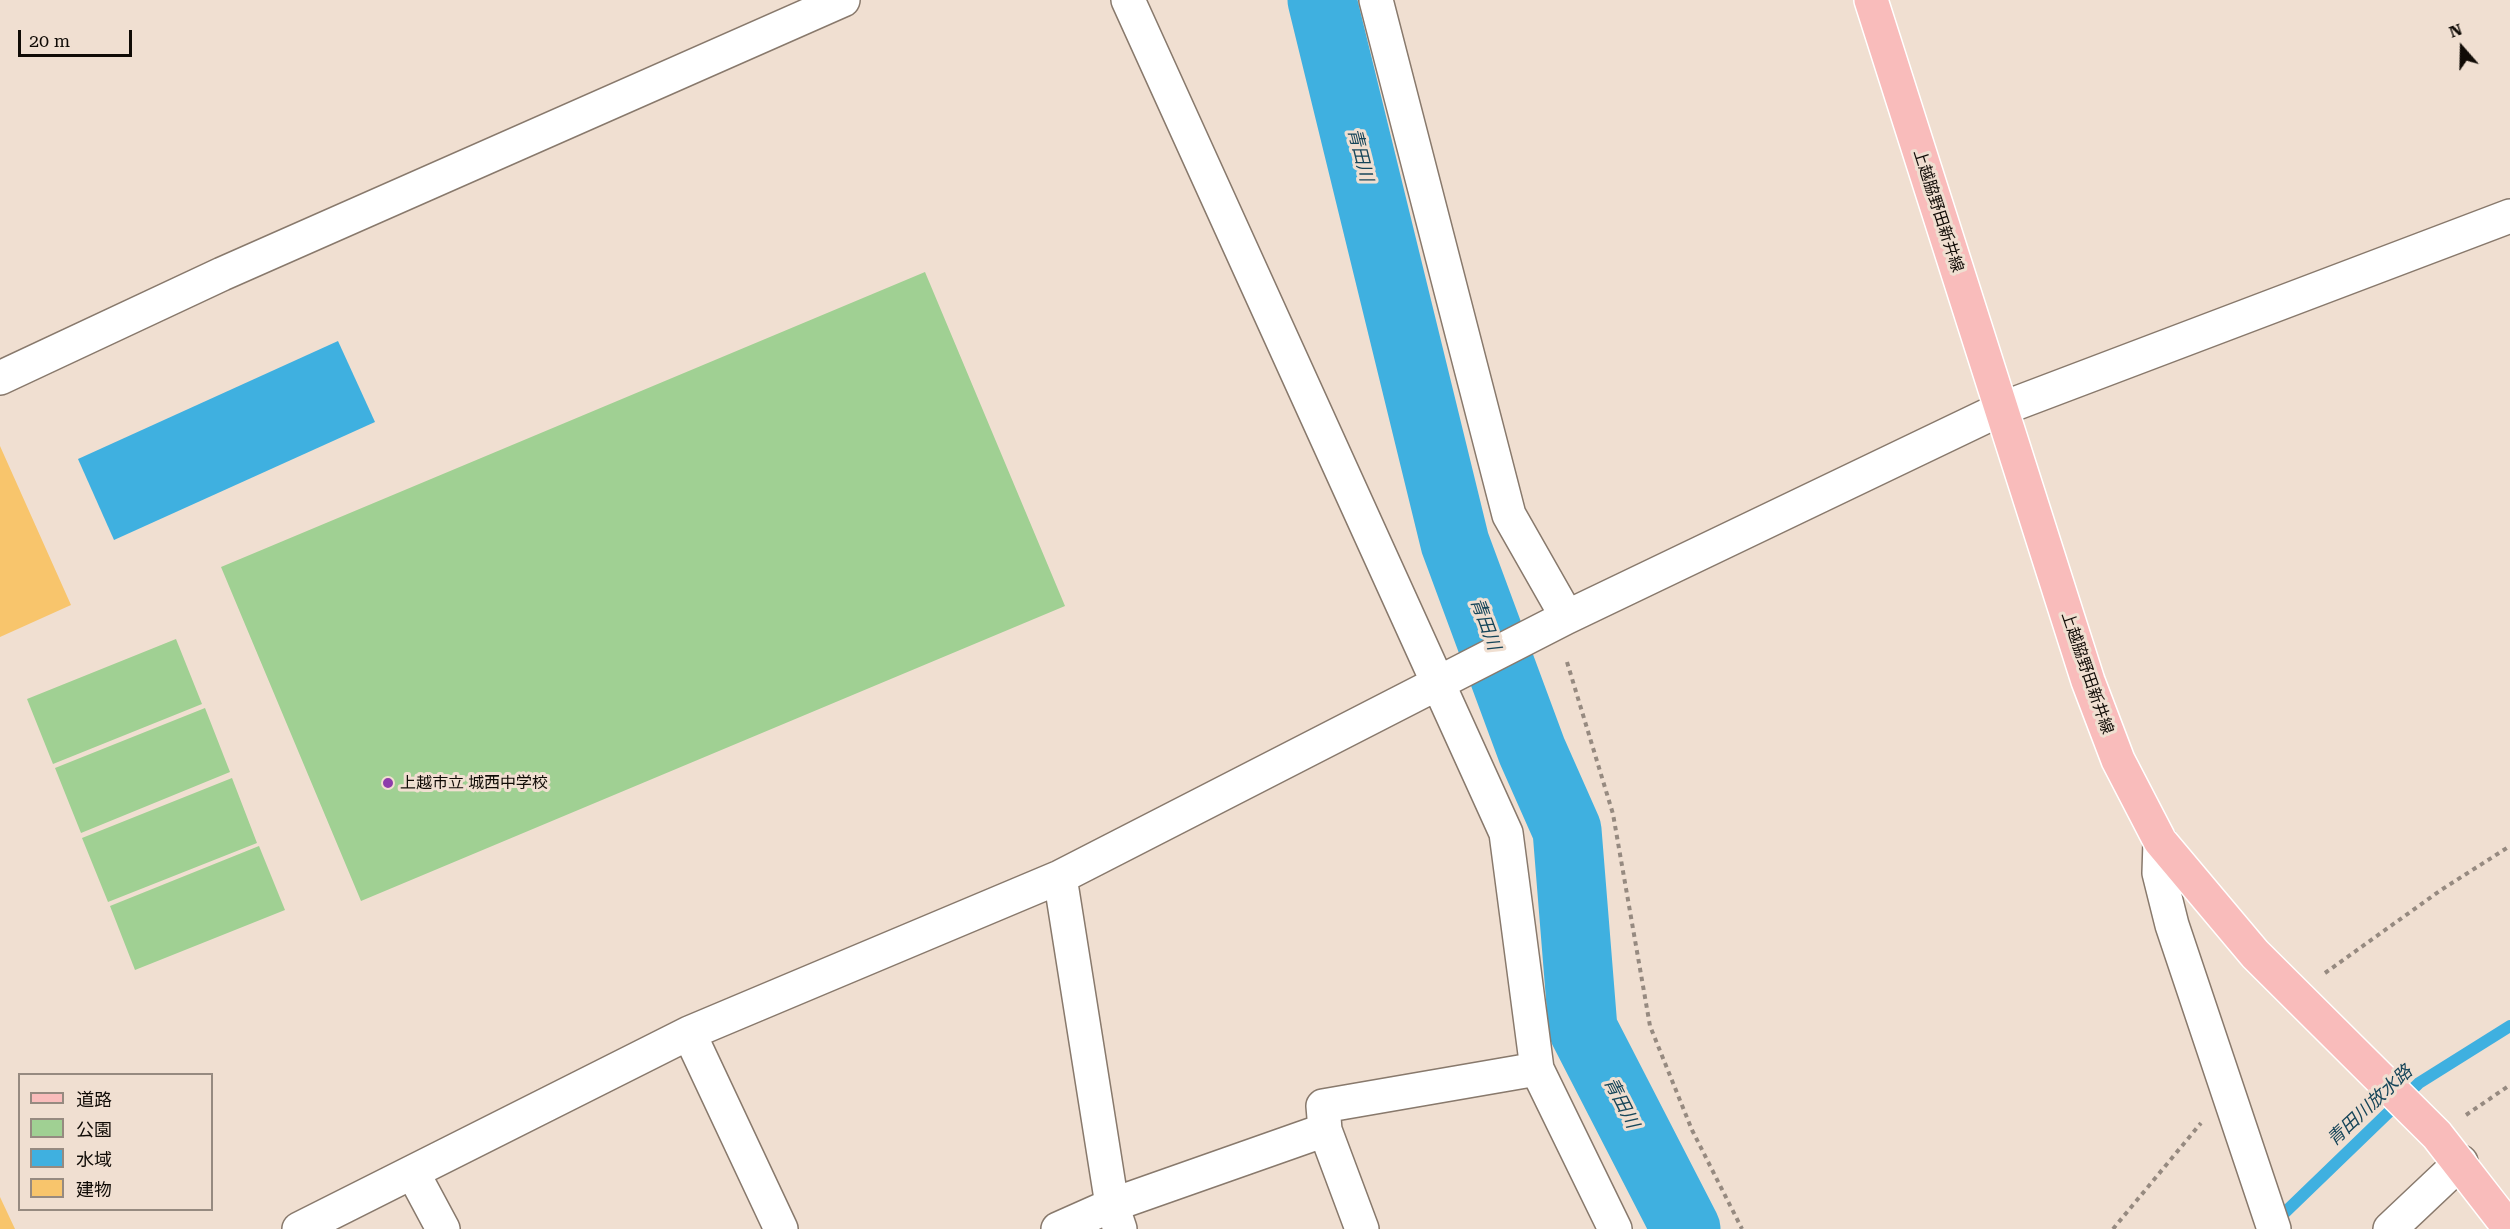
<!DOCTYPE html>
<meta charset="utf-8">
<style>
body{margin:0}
#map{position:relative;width:2510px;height:1229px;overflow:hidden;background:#f0dfd1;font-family:"Roboto Serif","Noto Sans JP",serif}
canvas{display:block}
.legend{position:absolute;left:18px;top:1073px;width:195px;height:138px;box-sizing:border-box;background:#f0dfd1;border:2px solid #968a80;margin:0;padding:8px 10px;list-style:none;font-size:18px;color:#100b06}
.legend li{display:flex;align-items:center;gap:12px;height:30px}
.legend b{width:30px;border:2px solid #968a80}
.north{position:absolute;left:2432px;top:18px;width:60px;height:60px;-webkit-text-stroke:4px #f0dfd1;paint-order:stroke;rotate:340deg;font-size:16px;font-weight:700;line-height:24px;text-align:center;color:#100b06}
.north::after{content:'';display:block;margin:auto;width:21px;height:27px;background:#100b06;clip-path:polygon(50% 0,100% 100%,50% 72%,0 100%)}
.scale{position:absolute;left:18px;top:30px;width:114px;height:27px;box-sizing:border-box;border:3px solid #100b06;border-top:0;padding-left:8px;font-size:18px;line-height:21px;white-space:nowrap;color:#100b06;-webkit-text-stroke:4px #f0dfd1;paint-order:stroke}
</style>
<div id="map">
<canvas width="2510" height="1229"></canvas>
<ul class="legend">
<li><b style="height:8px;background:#f9bcbb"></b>道路</li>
<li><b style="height:16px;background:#a0d093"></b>公園</li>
<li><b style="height:16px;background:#3fb0e0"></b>水域</li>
<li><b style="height:16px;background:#f8c56c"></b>建物</li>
</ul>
<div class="north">N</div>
<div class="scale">20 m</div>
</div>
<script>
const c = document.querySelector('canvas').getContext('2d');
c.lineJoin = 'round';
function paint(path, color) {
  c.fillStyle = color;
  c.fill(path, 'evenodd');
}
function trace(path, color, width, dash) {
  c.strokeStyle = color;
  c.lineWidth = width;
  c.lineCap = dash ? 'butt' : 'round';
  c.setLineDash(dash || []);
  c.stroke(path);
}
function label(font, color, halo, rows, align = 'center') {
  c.font = font + ' "Roboto Serif","Noto Sans JP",serif';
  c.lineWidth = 6;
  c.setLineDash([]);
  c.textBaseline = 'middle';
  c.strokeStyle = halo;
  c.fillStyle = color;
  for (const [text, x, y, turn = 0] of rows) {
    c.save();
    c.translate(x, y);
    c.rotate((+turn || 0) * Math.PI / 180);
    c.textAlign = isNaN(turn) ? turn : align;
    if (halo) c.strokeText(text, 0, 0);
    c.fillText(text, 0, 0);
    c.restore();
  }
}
const green = new Path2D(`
 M925,272L1065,606L361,901L221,567Z
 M176,639L202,704L53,764L27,699Z
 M205,708L230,772L81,833L55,768Z
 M232,778L257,843L108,902L82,838Z
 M259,846L285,910L135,970L110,906Z`);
const water = new Path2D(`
 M338,341L375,422L114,540L78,459Z`);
const stream = new Path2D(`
 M2275,1222L2419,1083L2510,1026`);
const river = new Path2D(`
 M1322,0L1455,543L1532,751L1567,830L1583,1029L1686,1229`);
const building = new Path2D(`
 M0,446L71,605L0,637Z
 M0,1197L15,1229H0Z`);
const path = new Path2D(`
 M1567,662L1613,814L1650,1026L1692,1130L1742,1229
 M2325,973L2441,890L2510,846
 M2466,1115L2510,1085
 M2113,1229L2201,1123`);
const minor = new Path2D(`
 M1128,0L1506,833L1537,1069
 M1376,0L1509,515L1567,617
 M0,378L222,274L843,0
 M2160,841L2159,873L2172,925L2274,1229
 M1060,877L1112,1205L1120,1229
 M689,1033L781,1229
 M1325,1130L1323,1106L1537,1069L1615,1229
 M413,1173L443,1229
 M299,1229L689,1033L1060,877L1567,617L2001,409L2510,216
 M1058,1229L1112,1205L1325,1130L1362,1229
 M2390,1229L2461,1162`);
const major = new Path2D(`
 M1871,0L2088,681L2118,760L2160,841L2255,954L2437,1135L2510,1229`);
const markers = [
 [388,783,6,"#8d3cab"]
];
const streetNames = [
 ["上越脇野田新井線",1938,211,72],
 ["上越脇野田新井線",2087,673,71]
];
const poiNames = [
 ["上越市立 城西中学校",400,783]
];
const waterNames = [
 ["青田川",1360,155,76],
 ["青田川",1485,624,70],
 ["青田川",1621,1103,63],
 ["青田川放水路",2370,1106,-43]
];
paint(green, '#a0d093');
paint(water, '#3fb0e0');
trace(stream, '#3fb0e0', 12);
trace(river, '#3fb0e0', 69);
paint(building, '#f8c56c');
trace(minor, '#88796c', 36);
trace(major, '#fff', 36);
trace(path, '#968a80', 4, [4.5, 4.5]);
trace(minor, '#fff', 33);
trace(major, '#f9bcbb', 33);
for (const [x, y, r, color] of markers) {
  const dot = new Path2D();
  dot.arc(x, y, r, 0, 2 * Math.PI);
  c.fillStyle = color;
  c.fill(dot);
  trace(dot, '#f0dfd1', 2);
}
label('16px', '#100b06', '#f0dfd1', streetNames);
label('16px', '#100b06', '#f0dfd1', poiNames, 'left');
label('italic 18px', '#164559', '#f0dfd1', waterNames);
</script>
